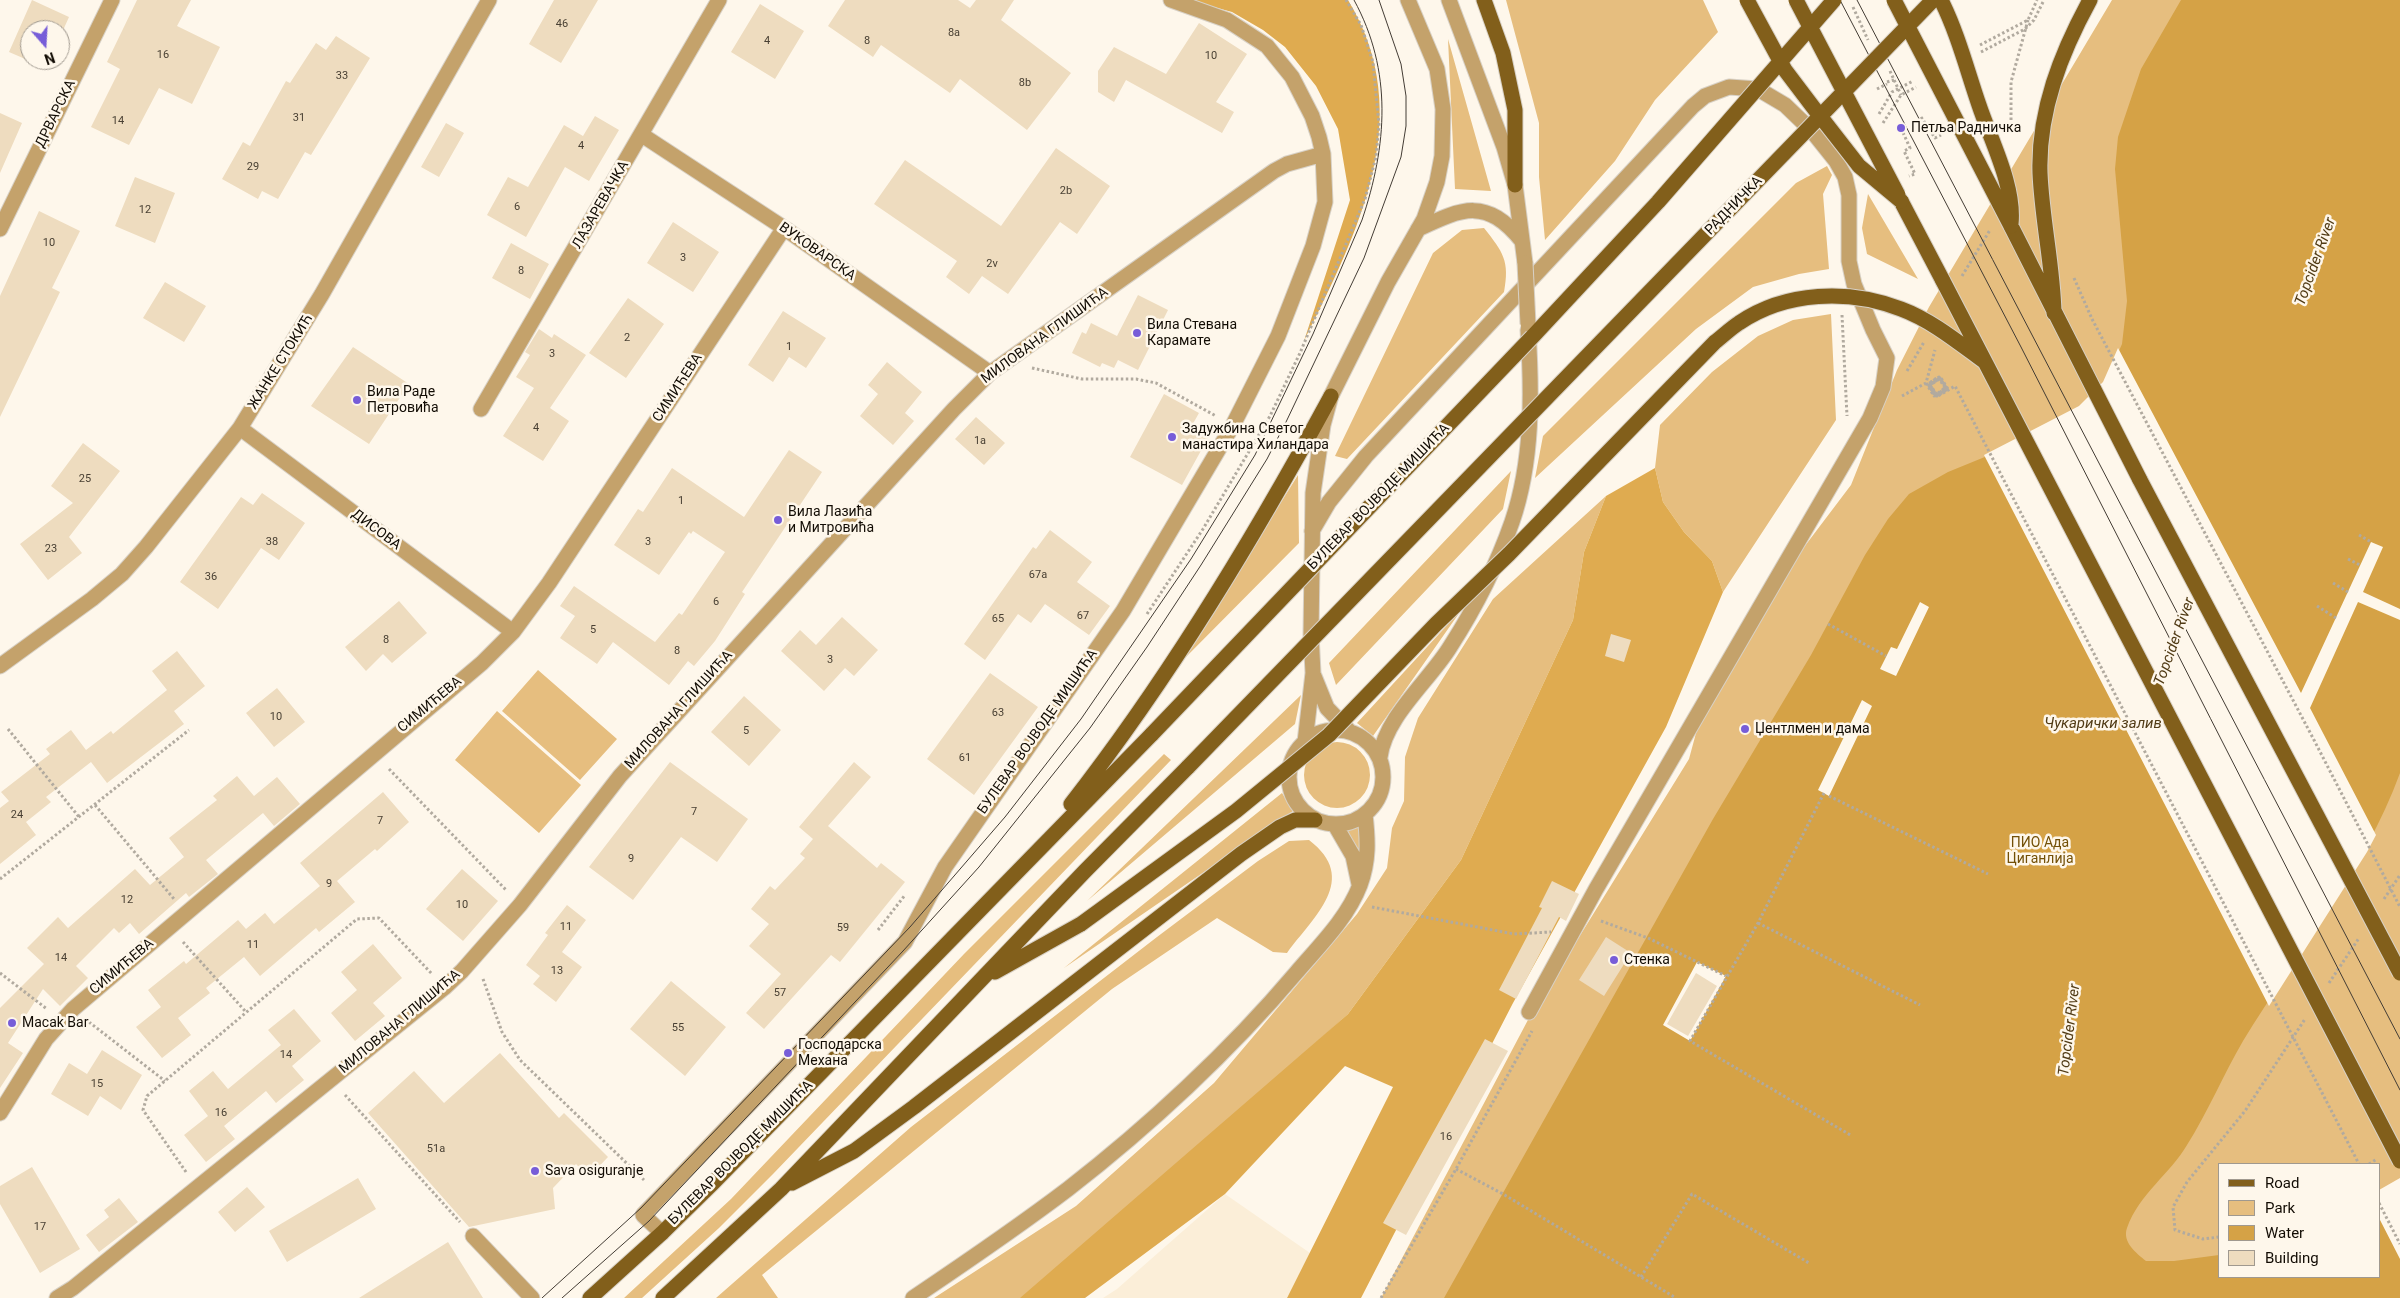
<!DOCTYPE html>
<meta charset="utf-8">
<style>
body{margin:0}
#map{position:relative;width:2400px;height:1298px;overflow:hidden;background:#fef7eb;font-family:Roboto,sans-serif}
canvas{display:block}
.legend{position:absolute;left:2218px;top:1163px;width:162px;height:115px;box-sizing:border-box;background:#fef7eb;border:1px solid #a0998f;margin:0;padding:6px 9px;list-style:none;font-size:15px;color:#120c04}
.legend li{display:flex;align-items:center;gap:10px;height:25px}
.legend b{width:25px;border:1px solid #a0998f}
.north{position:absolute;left:20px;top:20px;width:50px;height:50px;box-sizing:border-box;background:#fef7eb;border:1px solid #a0998f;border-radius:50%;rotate:161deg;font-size:14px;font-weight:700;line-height:20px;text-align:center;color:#120c04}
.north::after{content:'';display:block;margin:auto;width:18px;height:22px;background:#775dd8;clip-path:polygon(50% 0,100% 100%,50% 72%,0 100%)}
</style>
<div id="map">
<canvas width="2400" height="1298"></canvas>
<ul class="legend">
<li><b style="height:6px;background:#825f1b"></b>Road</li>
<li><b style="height:14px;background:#e6be7f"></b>Park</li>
<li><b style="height:14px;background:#d5a246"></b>Water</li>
<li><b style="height:14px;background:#eedcbf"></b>Building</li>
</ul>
<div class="north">N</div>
</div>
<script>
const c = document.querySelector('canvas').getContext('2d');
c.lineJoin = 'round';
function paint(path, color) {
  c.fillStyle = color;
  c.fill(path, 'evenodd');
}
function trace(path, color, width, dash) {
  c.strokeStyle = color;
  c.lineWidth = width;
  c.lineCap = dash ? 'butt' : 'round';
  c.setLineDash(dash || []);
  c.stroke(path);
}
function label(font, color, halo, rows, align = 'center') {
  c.font = font + ' Roboto,sans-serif';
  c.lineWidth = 5;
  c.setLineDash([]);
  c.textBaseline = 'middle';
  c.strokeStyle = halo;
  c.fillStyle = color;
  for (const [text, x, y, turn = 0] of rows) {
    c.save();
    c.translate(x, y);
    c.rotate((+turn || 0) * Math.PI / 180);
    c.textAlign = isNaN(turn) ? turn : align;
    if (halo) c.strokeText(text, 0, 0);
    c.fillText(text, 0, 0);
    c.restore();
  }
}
const built = new Path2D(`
 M1225,1194L1310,1253L1287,1298H1103L1117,1289Z`);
const green = new Path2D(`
 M1506,0H1703L1718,32L1655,100L1615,161L1545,240L1539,177V123Z
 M2112,0H2400V1298H1381L1529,1018L1689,759L1699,722L1764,600L1851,485L1897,370L1929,307ZM2219,1164H2379V1277H2219Z
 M1448,39L1491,191L1455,189Z
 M1827,166L1832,175L1823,194L1829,269L1799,274L1753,287L1696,329L1535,478L1543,436L1796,183Z
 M1868,194L1918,279L1867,254L1862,228Z
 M1484,228C1503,252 1510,261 1504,292L1347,459L1335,456L1433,253L1462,230Z
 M1831,314L1836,420L1723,592L1712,561L1684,532L1663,502L1655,468L1660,425L1712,372L1758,336L1793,320Z
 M1511,471L1503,509L1336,685L1329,663Z
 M1298,475L1299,543L1182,661Z
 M1606,496L1584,552L1573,620L1461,860L1348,1014L1031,1298H934L1076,1206L1214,1083L1357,914L1387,868L1392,828L1404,801L1405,757L1418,718L1493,599Z
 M1462,609L1373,736L1357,723Z
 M538,670L617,739L580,780L502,711Z
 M1301,695L1295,724L1087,901Z
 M497,711L581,785L539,833L455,760Z
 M1304 775a33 33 0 1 1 66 0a33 33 0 1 1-66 0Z
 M1164,754L1171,760L773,1174L719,1228L642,1298H624L731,1199L964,954Z
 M1282,793L1293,811L1064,968Z
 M1363,821L1361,871L1341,828Z
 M1309,840C1360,879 1314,916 1287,953L1273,952L1217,918L1112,989L762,1275L778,1298H716L911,1127L1157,937L1258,861L1289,841Z`);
const forest = new Path2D(`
 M1188,0H1348C1418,116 1358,232 1304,341L1350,200L1338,129L1316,86L1285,47L1263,30L1232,12Z
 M1655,468L1663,502L1684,532L1712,561L1723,592L1666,727L1513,1003L1361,1298H1287L1393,1087L1345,1066L1225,1194L1085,1298H1020L1348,1014L1461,860L1573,620L1584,552L1606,496Z`);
const water = new Path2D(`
 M2181,0H2400V773C2364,871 2297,953 2243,1041C2223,1075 2208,1112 2187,1145C2170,1174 2139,1194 2127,1228C2122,1242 2136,1253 2146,1261H2174L2219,1255V1277H2379V1193L2400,1180V1298H1444L1713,819L1811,655L1865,555L1888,519L1909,494L1948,472L1997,452L2080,408L2105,383L2122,344L2127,301L2115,169L2118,137L2141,69Z`);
const pier = new Path2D(`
 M2118,348L2301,693L2371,542L2383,547L2363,592L2400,609V620L2358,602L2310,708L2376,835L2367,852L2269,1006L1984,455L2079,406L2103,382Z
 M1920,602L1929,607L1896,676L1880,669L1891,647L1897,649Z
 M1862,700L1872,706L1829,796L1818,790Z
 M1697,962L1726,976L1690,1041L1663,1025Z
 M2400,1178V1259L2379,1218V1190Z`);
const building = new Path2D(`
 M32,0L69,17L60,37V30H30V60H50L46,68L9,52Z
 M137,0H191L177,26L220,47L192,104L159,88L129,145L91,127L120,69L107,62Z
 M554,0H598L561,63L529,44Z
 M845,0H958L970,8L976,0H1014L1001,20L1071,73L1027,130L960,79L950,93L881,45L873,57L828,26Z
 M760,4L804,31L775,79L731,52Z
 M1199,23L1247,54L1216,102L1234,112L1222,133L1126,80L1114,102L1098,92V71L1114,47L1166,74Z
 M336,36L370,58L311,155L305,152L278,199L262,191L258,199L222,179L243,142L250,146L286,81L290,83L316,43L326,50Z
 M0,113L22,123L0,173Z
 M595,116L619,130L589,181L565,167L526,237L487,215L508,177L528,187L564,125L583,136Z
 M446,123L464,133L439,177L421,167Z
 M1056,148L1110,186L1077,234L1060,222L1008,294L982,276L969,294L946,277L957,261L874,204L905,160L1001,226Z
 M135,177L175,193L155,243L115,226Z
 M39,211L80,231L52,288L60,292L0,417V296Z
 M673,222L719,252L693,292L647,263Z
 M511,243L549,264L530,299L492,278Z
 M165,282L206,306L184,342L143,318Z
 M1138,295L1168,310L1138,370L1118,360L1114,368L1102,363L1100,367L1072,353L1082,332L1086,334L1091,323L1117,336Z
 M628,298L664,324L626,378L589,353Z
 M783,311L826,338L806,368L789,357L773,382L748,365Z
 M539,329L552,338L554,334L586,355L550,408L569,421L543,461L503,436L534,388L516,377L530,355L525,352Z
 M353,347L409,384L369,444L311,406Z
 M887,362L922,392L905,413L914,421L893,445L860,416L878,394L868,385Z
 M1164,394L1199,413L1190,429L1208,438L1182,485L1130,457Z
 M976,417L1005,443L984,465L955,439Z
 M83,443L120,471L69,537L82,553L48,580L20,544L73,503L51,486Z
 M789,450L822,472L742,592L745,594L715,641L694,666L688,661L669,685L613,642L597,664L560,638L575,616L560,606L574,586L655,642L679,613L682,615L725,552L693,531L691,534L689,532L659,575L614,545L638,509L643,512L672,468L744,517Z
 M262,493L305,523L279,560L261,548L218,609L180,582L241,497L253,505Z
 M1050,530L1092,562L1077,582L1110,606L1089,635L1045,604L1031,623L1018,614L985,660L964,644L1033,547L1036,549Z
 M399,601L427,633L392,663L383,654L366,671L345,647Z
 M842,617L878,650L854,676L845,668L824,691L781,651L800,630L816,645Z
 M1611,634L1631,640L1624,662L1605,656Z
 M177,651L205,686L174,711L184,724L107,783L91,762L46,797L51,802L26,822L36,835L0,864V808L9,801L1,792L50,754L46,749L71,730L86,750L111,731L113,734L167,690L152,671Z
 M990,673L1038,707L974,795L927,759Z
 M277,688L305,722L274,747L246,713Z
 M744,696L781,730L749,766L711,732Z
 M670,762L748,819L717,862L681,837L633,900L589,867Z
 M854,762L871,777L828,826L877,868L881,863L905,882L840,962L831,955L764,1029L746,1013L781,974L749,946L769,924L751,909L770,886L775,890L805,858L800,854L813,839L799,827Z
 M237,776L254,796L277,777L300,804L274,826L263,813L206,860L218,874L189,897L186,893L139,934L130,923L119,933L114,928L76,966L88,978L60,1006L43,989L8,1043L23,1053L0,1088V1008L44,964L27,948L58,917L68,928L135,869L150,885L184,857L169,838L217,800L213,796Z
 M383,792L409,822L377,851L375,849L337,881L355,902L319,932L316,928L260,976L244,957L206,988L210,993L178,1018L191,1035L162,1058L136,1027L161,1007L148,990L184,961L186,964L238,920L246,929L265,913L274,924L320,886L300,863Z
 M462,869L498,901L463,941L426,909Z
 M1552,881L1579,894L1566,921L1559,917L1516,999L1499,990L1542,908L1539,907Z
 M567,905L586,920L562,952L582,967L556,1002L533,984L540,976L526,965L548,935L545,933Z
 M1606,937L1631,953L1604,996L1579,980Z
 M373,944L402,978L373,1003L385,1016L355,1041L331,1013L357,990L341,972Z
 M1696,973L1717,986L1688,1036L1667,1024Z
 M671,981L726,1027L685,1076L630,1029Z
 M294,1009L321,1041L292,1066L304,1080L276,1103L266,1091L224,1126L235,1139L206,1162L184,1135L208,1116L189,1091L213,1071L228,1089L281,1045L268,1030Z
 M1485,1039L1508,1051L1406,1235L1383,1223Z
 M102,1050L142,1075L121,1110L100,1096L88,1116L51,1094L69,1063L87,1074Z
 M500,1053L559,1118L564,1113L608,1157L589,1177L576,1164L553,1188L555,1209L469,1227L368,1113L414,1071L444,1103Z
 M32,1167L80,1249L40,1273L0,1204V1186Z
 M358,1178L376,1209L287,1262L269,1231Z
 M247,1187L265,1207L235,1232L218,1212Z
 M119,1198L138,1222L99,1252L86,1235L109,1217L104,1210Z
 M448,1242L483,1298H359Z`);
const path = new Path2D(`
 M1853,7L1868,40
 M1980,45L2028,20L2037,0
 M1981,52L2025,29L2034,20L2044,0
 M1890,71L1901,95
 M1887,82L1894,80
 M1877,89L1887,84
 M1879,114L1892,92L1913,81
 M1921,117L1935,138L1941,135
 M1883,123L1901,95L1916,87
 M1901,128L1910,148L1904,151L1915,174L1909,176
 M2011,130V82L2028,20
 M1962,276L1990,230
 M2074,278L2092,319
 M1842,315L1847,416
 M1032,368L1082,379H1136L1156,383L1216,416
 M1907,371L1924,342
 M1926,383L1934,396L1945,388
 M1902,396L1926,383L1935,350
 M2359,535L2371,542
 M2348,559L2360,565
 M2333,583L2348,592
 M2317,606L2336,618
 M1147,614L1203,529L1270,416L1300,353L1365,199L1376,157L1379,125L1373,62L1361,25L1346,0
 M1828,624L1886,656
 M8,729L79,817
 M389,769L506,890
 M1824,793L1758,923L1690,1041L1852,1136
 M1829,796L1988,874
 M95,805L174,899
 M0,879L189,730
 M2384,899L2400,875
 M1372,907L1514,934L1551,932
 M1601,921L1648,938L1726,976
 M1758,923L1920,1005
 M878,930L905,895
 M183,942L246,1012
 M0,973L47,1009
 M483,979L502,1032L520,1060L644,1180
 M2329,983L2359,938
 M89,1022L165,1081
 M345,1095L460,1222
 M2369,1164L2377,1159
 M1456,1169L1503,1194L1676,1298
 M186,1172L143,1110L147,1096L357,919L379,918L432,974
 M2379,1203L2400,1244
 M2219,1237L2203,1239L2175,1230L2173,1207L2187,1182L2245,1111L2305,1019
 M1641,1277L1692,1194L1809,1263
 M1381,1298L1456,1169L1532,1031`);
const minor = new Path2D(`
 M1449,0L1504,147L1515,185L1525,263
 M642,135L784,228L990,373
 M0,229L112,0
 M1418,229C1463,208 1486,197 1522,241
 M481,409L719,0
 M240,428L513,632
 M1312,531L1329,502L1366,456L1693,106L1705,96L1729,87L1758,89L1785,105L1812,131L1836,161L1845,177L1849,195V261L1854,284L1873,330L1887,358L1883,387L1870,418L1596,889L1529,1012
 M0,666L92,599L122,574L146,547L240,428L322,294L489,0
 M1314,676L1327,708L1349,731
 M1289 777a47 47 0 1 1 94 0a47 47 0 1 1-94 0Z
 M1305,742L1313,673L1311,634L1313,493L1323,425L1331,396L1388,282L1424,219L1437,182L1442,156L1443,109L1437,69L1408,0
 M1380,757C1385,717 1429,681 1450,647C1475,608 1497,565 1512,522C1533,461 1532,393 1528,330
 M1335,825L1353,856L1359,884
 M0,1113L46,1039L73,1009L482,663L513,632L549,583L784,228
 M662,1233L643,1215L905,942L945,867L1123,611L1233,425L1278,336L1313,246L1325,202L1323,154L1319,137L1312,116L1292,77L1267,46L1227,20L1171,0
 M473,1236L532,1298
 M57,1298L73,1288L444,988L462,971L520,905L620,776L954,409L990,373L1274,171L1287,164L1323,154
 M913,1298C965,1263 1018,1227 1068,1189C1148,1127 1230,1051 1296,973C1319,946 1347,919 1360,885C1369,861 1368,840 1365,814`);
const major = new Path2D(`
 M1484,0L1503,53L1515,110V185
 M1901,201L1943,281
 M2011,226L2140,480
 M2054,313C2053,266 2042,220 2040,173C2038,111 2061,53 2090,0
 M1071,804C1170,677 1254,538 1331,396
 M995,972L1081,924
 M792,1183L854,1151L914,1107L1241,854L1280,827L1295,820H1315
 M590,1298L662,1233L713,1183L1152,734
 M663,1298L781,1189L1085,871L1188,767`);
const tram = new Path2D(`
 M1840,0L2021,347L2400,1090
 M1857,0L2400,1039
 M542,1298L641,1208L910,927L1005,817L1081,719L1191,559L1255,455L1313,334L1362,220C1387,146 1393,71 1354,0
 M562,1298L649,1221L903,951L979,867L1090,728L1147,647L1201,565L1267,459L1286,422L1364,258L1401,157L1406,126V96L1401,64L1379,0`);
const pathBridge = new Path2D(`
 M2092,319L2314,740L2400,907
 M1945,388L1938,377L1928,384L1935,396L1946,388L1939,377L1928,384L1936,396L1947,389L1940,378L1929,385L1936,396L1947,389L1940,378L1930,385L1937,396L1948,389L1941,378L1930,385L1938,396L1955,386L2359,1164`);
const minorBridge = new Path2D(`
 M1525,263L1528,324`);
const majorBridge = new Path2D(`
 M1747,0L1785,70L1813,107L1859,166L1901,201
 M1796,0L1898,195
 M1894,0L2011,226
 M1941,0C1958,34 1967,70 1979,105C1991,141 2015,186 2011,224
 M1943,281L2400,1161
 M2140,480L2400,973
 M1152,734L1535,334L1658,202L1834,0
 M1188,767L1933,0
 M1081,924L1236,811L1329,735L1436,624L1509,554L1715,342C1723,336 1731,328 1739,323C1786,291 1849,289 1901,309C1931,320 1959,343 1985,362`);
const markers = [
 [1901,128,5,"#775dd8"],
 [1137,333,5,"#775dd8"],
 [357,400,5,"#775dd8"],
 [1172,437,5,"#775dd8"],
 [778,520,5,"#775dd8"],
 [1745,729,5,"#775dd8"],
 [1614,960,5,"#775dd8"],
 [12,1023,5,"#775dd8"],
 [788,1053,5,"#775dd8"],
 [535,1171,5,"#775dd8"]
];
const numberNames = [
 ["46",562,24],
 ["8a",954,33],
 ["4",767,41],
 ["8",867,41],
 ["16",163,55],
 ["10",1211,56],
 ["33",342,76],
 ["8b",1025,83],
 ["31",299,118],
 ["14",118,121],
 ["4",581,146],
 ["29",253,167],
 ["2b",1066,191],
 ["6",517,207],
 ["12",145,210],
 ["10",49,243],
 ["3",683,258],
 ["2v",992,264],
 ["8",521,271],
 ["2",627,338],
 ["1",789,347],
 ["3",552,354],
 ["4",536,428],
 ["1a",980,441],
 ["25",85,479],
 ["1",681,501],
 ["38",272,542],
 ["3",648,542],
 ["23",51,549],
 ["67a",1038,575],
 ["36",211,577],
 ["6",716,602],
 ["67",1083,616],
 ["65",998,619],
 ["5",593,630],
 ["8",386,640],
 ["8",677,651],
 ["3",830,660],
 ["63",998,713],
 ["10",276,717],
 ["5",746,731],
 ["61",965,758],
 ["7",694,812],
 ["24",17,815],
 ["7",380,821],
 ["9",631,859],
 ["9",329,884],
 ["12",127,900],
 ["10",462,905],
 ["11",566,927],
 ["59",843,928],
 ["11",253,945],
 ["14",61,958],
 ["13",557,971],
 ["57",780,993],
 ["55",678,1028],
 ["14",286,1055],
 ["15",97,1084],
 ["16",221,1113],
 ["16",1446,1137],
 ["51a",436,1149],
 ["17",40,1227]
];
const streetNames = [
 ["ДРВАРСКА",56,114,-64],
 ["ЛАЗАРЕВАЧКА",601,205,-60],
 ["РАДНИЧКА",1734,206,-46],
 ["ВУКОВАРСКА",817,252,35],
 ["МИЛОВАНА ГЛИШИЋА",1045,336,-36],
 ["ЖАНКЕ СТОКИЋ",281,362,-58],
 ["СИМИЋЕВА",678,388,-57],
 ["БУЛЕВАР ВОЈВОДЕ МИШИЋА",1379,497,-46],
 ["ДИСОВА",376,530,37],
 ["СИМИЋЕВА",430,705,-40],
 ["МИЛОВАНА ГЛИШИЋА",679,710,-48],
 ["БУЛЕВАР ВОЈВОДЕ МИШИЋА",1038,732,-55],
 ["СИМИЋЕВА",122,967,-40],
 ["МИЛОВАНА ГЛИШИЋА",400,1022,-40],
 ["БУЛЕВАР ВОЈВОДЕ МИШИЋА",741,1153,-45]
];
const poiNames = [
 ["Петља Радничка",1911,128],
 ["Вила Стевана",1147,325],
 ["Карамате",1147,341],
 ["Вила Раде",367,392],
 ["Петровића",367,408],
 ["Задужбина Светог",1182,429],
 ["манастира Хиландара",1182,445],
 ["Вила Лазића",788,512],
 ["и Митровића",788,528],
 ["Џентлмен и дама",1755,729],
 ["Стенка",1624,960],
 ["Macak Bar",22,1023],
 ["Господарска",798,1045],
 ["Механа",798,1061],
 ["Sava osiguranje",545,1171]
];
const parkNames = [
 ["ПИО Ада",2040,843],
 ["Циганлија",2040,859]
];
const waterNames = [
 ["Topcider River",2316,262,-70],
 ["Topcider River",2175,642,-70],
 ["Чукарички залив",2103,724],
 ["Topcider River",2070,1030,-83]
];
paint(built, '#fbeed8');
paint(green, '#e6be7f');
paint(forest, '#dfab50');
paint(water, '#d5a246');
paint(pier, '#fef7eb');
paint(building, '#eedcbf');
trace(minor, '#d8d1c6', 17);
trace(major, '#d8d1c6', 17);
trace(path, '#b1aa9f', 3, [2.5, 2.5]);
trace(minor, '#c4a26b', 15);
trace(major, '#825f1b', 15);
trace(tram, '#433c34', 1);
trace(minorBridge, '#d8d1c6', 17, []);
trace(majorBridge, '#d8d1c6', 17, []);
trace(pathBridge, '#b1aa9f', 3, [2.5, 2.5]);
trace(minorBridge, '#c4a26b', 15);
trace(majorBridge, '#825f1b', 15);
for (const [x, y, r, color] of markers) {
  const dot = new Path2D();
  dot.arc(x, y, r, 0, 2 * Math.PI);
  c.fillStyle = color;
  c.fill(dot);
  trace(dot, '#fef7eb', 2);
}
label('11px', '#494033', null, numberNames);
label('14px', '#120c04', '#fef7eb', streetNames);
label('14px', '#120c04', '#fef7eb', poiNames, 'left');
label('14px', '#735007', '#fef7eb', parkNames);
label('italic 15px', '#513b15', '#fef7eb', waterNames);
</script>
